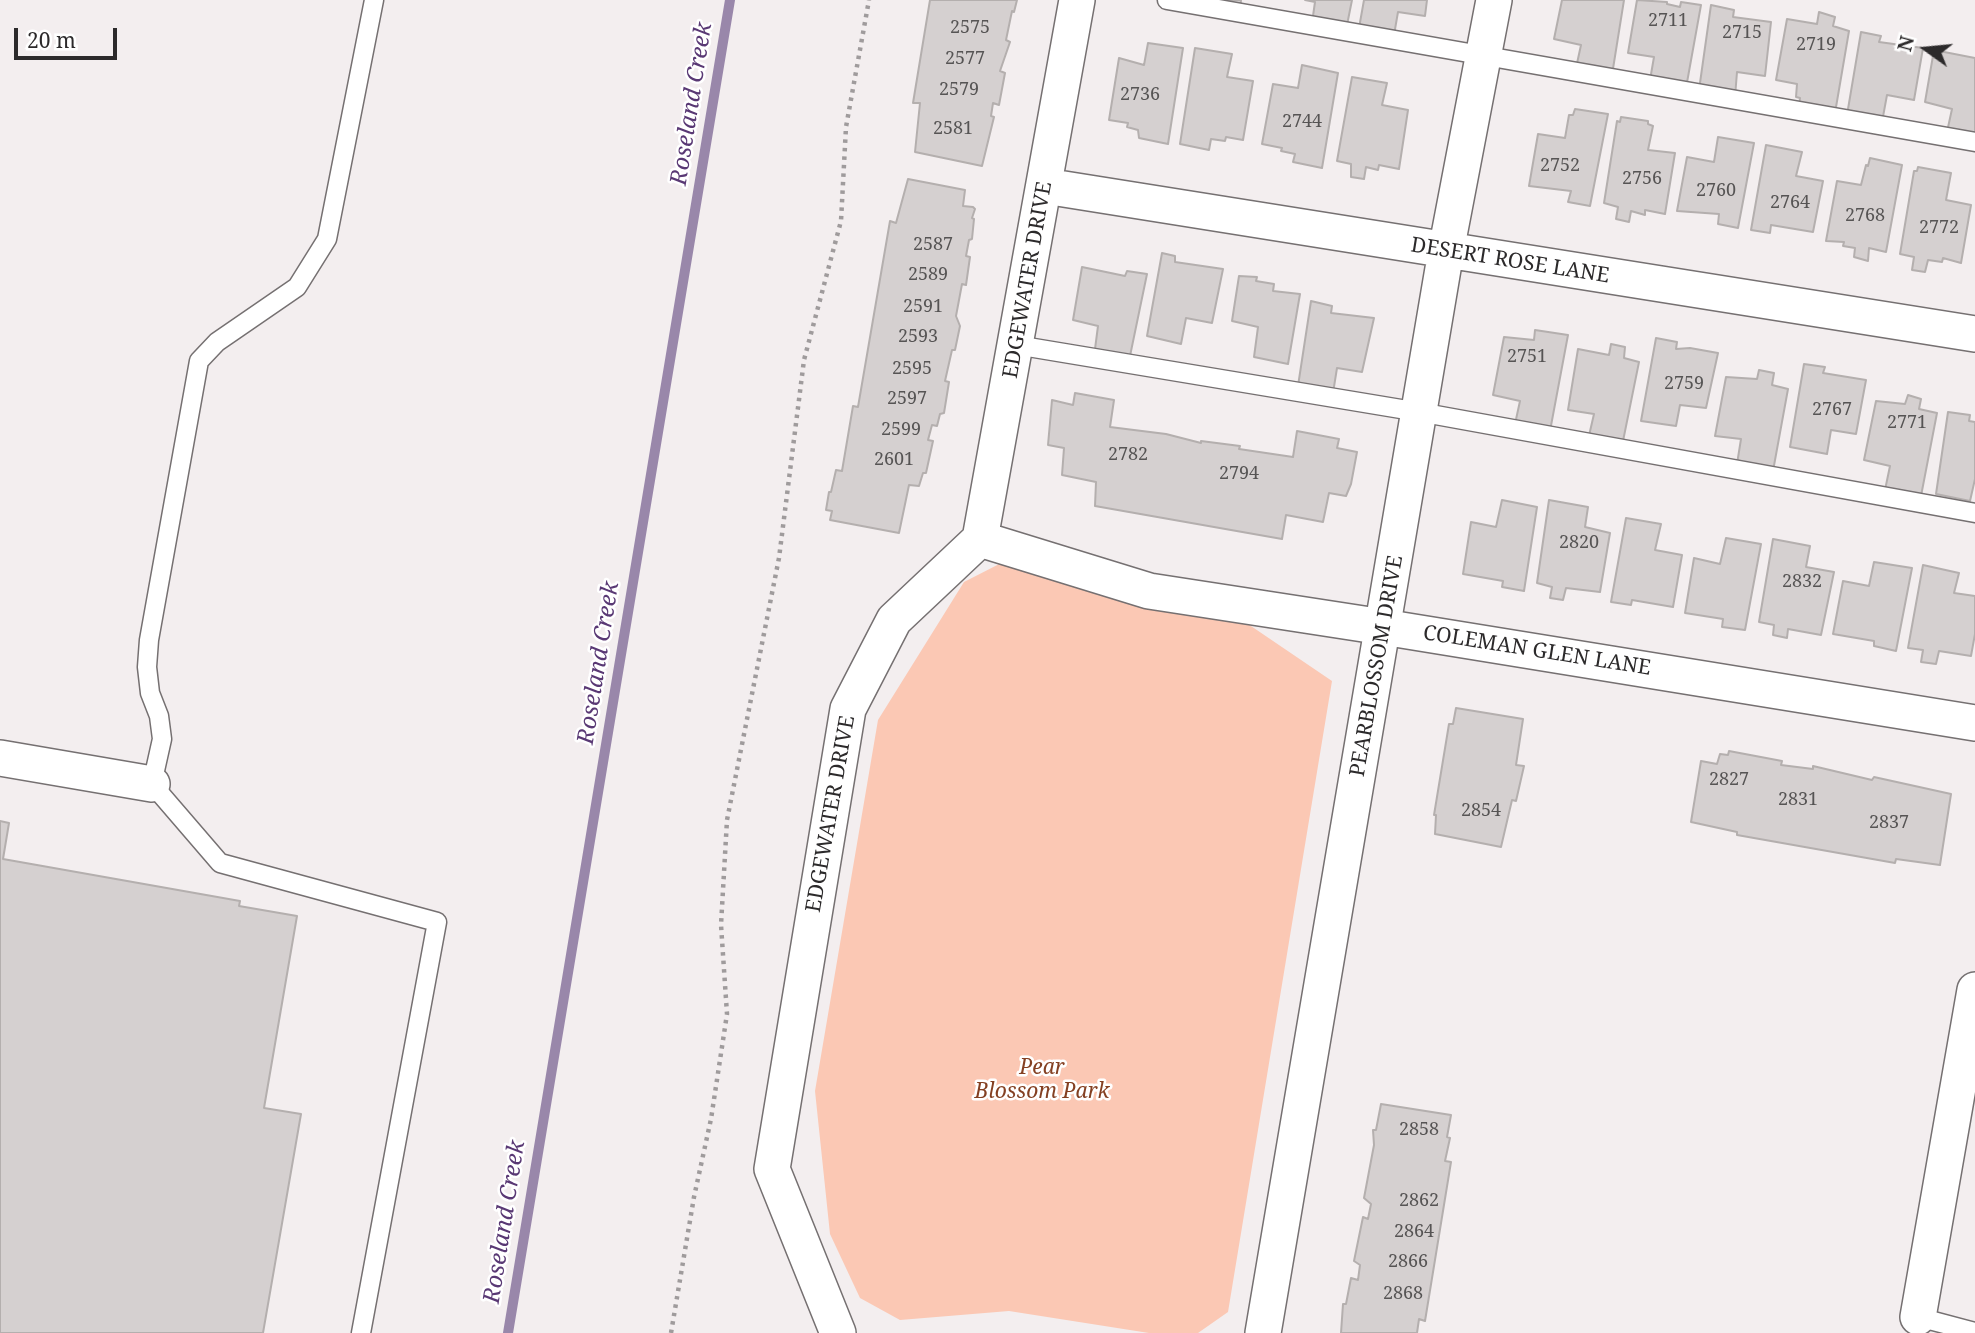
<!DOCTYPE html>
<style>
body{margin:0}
#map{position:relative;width:1975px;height:1333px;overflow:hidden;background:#f3eeef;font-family:"Noto Serif",serif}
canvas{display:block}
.north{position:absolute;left:1891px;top:14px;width:70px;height:70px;-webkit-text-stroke:5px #fff;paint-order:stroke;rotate:285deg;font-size:19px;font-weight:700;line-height:28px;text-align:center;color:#2c2a2b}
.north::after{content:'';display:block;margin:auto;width:24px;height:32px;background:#2c2a2b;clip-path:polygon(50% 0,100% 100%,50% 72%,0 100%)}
.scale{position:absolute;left:14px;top:28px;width:103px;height:32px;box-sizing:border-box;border:4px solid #2c2a2b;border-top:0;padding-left:9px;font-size:21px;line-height:24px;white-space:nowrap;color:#2c2a2b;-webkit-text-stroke:5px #fff;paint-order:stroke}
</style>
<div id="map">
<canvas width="1975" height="1333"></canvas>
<div class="north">N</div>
<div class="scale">20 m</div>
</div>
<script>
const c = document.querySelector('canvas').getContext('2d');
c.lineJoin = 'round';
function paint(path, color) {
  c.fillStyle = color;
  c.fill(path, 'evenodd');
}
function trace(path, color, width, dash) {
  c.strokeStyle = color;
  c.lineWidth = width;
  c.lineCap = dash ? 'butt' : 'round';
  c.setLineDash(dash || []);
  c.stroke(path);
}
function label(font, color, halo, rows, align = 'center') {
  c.font = font + ' "Noto Serif",serif';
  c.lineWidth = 5;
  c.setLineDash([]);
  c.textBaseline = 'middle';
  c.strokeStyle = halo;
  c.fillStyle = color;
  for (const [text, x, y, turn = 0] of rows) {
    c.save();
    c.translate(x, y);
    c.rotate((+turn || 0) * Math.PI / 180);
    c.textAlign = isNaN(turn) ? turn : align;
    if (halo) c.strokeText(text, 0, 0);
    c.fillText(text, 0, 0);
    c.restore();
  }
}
const green = new Path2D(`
 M1011,558L1248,624L1332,681L1228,1312L1198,1333H1149L1009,1311L900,1320L860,1298L830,1234L815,1091L878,720L964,582Z`);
const stream = new Path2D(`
 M508,1333L730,0`);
const building = new Path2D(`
 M930,0H1017L1014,12L1012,11L1006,40L1010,42L1000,71L1005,73L999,105L993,103L991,116L994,117L982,166L915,152L920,103H913Z
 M1204,0H1241L1240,10Z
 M1305,0H1352L1346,30L1312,23L1315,2Z
 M1364,0H1427L1425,16L1398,12L1394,35L1359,28Z
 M1562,0H1624L1612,75L1576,68L1581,45L1554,39Z
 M1637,0L1667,2V4L1680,7L1681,2L1701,5L1686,88L1650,80L1654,57L1628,53Z
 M1711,5L1734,10L1733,17L1771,22L1765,76L1737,72L1735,97L1699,90Z
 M1819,12L1835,17L1833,26L1849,31L1835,113L1799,106L1800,98L1796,97L1797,84L1776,80L1787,19L1817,24Z
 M1861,32L1881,36L1879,42L1923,48L1914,100L1887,95L1882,122L1847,115Z
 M1148,43L1183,48L1168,144L1139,138L1138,130L1127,127L1128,123L1109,120L1119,58L1144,65Z
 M1195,48L1232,54L1227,77L1253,81L1243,140L1226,137L1225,141L1211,139L1209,150L1180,144Z
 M1934,50L1975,58V137L1947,132L1952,109L1925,102Z
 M1302,65L1338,73L1322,168L1293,162L1295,154L1281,151L1282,148L1262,144L1273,84L1298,88Z
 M1352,77L1387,83L1382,105L1408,110L1399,169L1379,165L1378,170L1366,167L1364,179L1351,177V164L1337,161Z
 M1575,109L1608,114L1590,206L1568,202L1571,191L1529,186L1538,134L1565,138L1569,115H1573Z
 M1621,117L1648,121V124L1653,126L1648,150L1675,153L1665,214L1645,210V215L1631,211L1629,222L1616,219L1618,207L1604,203L1617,121L1620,122Z
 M1718,137L1754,143L1738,228L1718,224L1719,214L1677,211L1687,157L1714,162Z
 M1766,145L1802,152L1796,176L1823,181L1813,232L1771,225L1770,233L1751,230Z
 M1870,158L1902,165L1886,252L1869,248L1868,261L1854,257L1855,248L1843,246L1844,242L1826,241L1837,181L1861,185L1866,165L1868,166Z
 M1918,167L1951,173L1946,200L1971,205L1961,263L1943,258L1942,262L1928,260L1925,272L1912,270L1914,257L1900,254L1914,171H1917Z
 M908,179L965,190L963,206L973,207L975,209L972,218L974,219L972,239L969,240L966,256L970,257L966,285L962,284L956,316L960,326L955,350H952L945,381L949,382L944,413L940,414L937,426L932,425L928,440L933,441L926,473H923L919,486L909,485L899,533L830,520L832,511L826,510L829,492H831L836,470L842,471L853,406L858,407L890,221L896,223Z
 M1162,253L1175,256V262L1223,269L1212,323L1186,318L1181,344L1147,336Z
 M1082,267L1125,276L1127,271L1147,274L1130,356L1095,349L1098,326L1073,320Z
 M1239,276L1257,277L1256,281L1274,284L1273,291L1300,294L1288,364L1254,357L1258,327L1232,321Z
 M1311,301L1332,306L1331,313L1374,318L1362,372L1337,368L1333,393L1298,386Z
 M1535,330L1568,335L1550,431L1515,424L1520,401L1493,395L1504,337L1534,340Z
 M1656,338L1677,342L1676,349L1690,348L1718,353L1706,408L1680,405L1676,426L1641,421Z
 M1611,344L1625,347L1624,358L1639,362L1622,446L1588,440L1594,414L1568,410L1578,349L1609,355Z
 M1804,364L1825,367L1823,373L1866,380L1856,434L1831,430L1827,454L1790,447Z
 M1759,370L1774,373L1772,385L1788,389L1773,471L1737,464L1741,439L1715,436L1726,377L1757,379Z
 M1075,393L1114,400L1110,427L1166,434L1201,443V441L1240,446L1239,449L1293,457L1297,431L1339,439L1337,448L1357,452L1351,484L1346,496L1329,493L1323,522L1286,515L1282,539L1095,506L1096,482L1062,475L1064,448L1048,445L1052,400L1073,405Z
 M1908,395L1921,399L1919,409L1937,413L1921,496L1885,490L1890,466L1864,460L1876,401L1905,404Z
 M1948,412L1970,415L1969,421L1975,422V479L1970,501L1936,494Z
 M1502,500L1537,507L1524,591L1502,587L1503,581L1463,574L1471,522L1496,527Z
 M1549,500L1588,507L1585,527L1610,533L1600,592L1566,588L1563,600L1550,598L1552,587L1537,583Z
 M1626,518L1661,524L1655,550L1682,555L1673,607L1632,600L1631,605L1611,602Z
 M1726,538L1761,544L1745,630L1722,627L1723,619L1685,613L1694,558L1720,564Z
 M1773,539L1810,546L1806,567L1834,572L1821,635L1788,629L1787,638L1773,635L1774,625L1759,622Z
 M1874,562L1912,568L1896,651L1874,646V641L1833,634L1843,581L1869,586Z
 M1923,565L1959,573L1954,593L1975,596V634L1971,656L1939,651L1936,664L1921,662L1923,650L1908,648Z
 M1456,708L1523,719L1516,765L1524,766L1516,801L1512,800L1501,847L1435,834L1436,815H1434L1449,724H1453Z
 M1729,751L1782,761L1781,765L1813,769V766L1872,780L1874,777L1951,794L1940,865L1896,859L1895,863L1737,835V832L1691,822L1701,761L1717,764L1720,754L1728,755Z
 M0,821L9,823L3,859L240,901L239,906L297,916L264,1108L301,1114L263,1333H0Z
 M1381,1104L1451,1115L1447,1137L1450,1138L1445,1161L1451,1162L1425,1321L1419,1319L1417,1333H1341L1343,1304H1346L1351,1278L1358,1280L1360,1265L1354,1261L1363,1217L1368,1219L1371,1204L1364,1198L1374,1145L1373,1130H1376Z`);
const path = new Path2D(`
 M671,1333L694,1197L711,1119L727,1014L721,925L727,820L779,558L804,360L841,221L846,127L869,0`);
const lane = new Path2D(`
 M1167,0L1975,142
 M1016,345L1419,412L1975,513
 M1918,1317L1975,1332
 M361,1333L437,922L220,863L152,784L162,739L159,716L150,693L147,667L149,640L199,361L217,342L297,287L327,239L374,0`);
const street = new Path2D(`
 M1045,186L1975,334
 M980,539L1149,591L1383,627L1975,723
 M0,758L152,784
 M1918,1317L1975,990
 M838,1333L772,1169L848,709L894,620L980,539L1077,0
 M1263,1333L1446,251L1494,0`);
const numberNames = [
 ["2711",1668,21],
 ["2575",970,28],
 ["2715",1742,33],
 ["2719",1816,45],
 ["2577",965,59],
 ["2579",959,90],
 ["2736",1140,95],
 ["2744",1302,122],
 ["2581",953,129],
 ["2752",1560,166],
 ["2756",1642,179],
 ["2760",1716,191],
 ["2764",1790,203],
 ["2768",1865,216],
 ["2772",1939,228],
 ["2587",933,245],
 ["2589",928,275],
 ["2591",923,307],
 ["2593",918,337],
 ["2751",1527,357],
 ["2595",912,369],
 ["2759",1684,384],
 ["2597",907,399],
 ["2767",1832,410],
 ["2771",1907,423],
 ["2599",901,430],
 ["2782",1128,455],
 ["2601",894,460],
 ["2794",1239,474],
 ["2820",1579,543],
 ["2832",1802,582],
 ["2827",1729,780],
 ["2831",1798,800],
 ["2854",1481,811],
 ["2837",1889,823],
 ["2858",1419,1130],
 ["2862",1419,1201],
 ["2864",1414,1232],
 ["2866",1408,1262],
 ["2868",1403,1294]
];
const streetNames = [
 ["DESERT ROSE LANE",1510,261,9],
 ["EDGEWATER DRIVE",1028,280,-80],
 ["COLEMAN GLEN LANE",1537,651,9],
 ["PEARBLOSSOM DRIVE",1377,666,-80],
 ["EDGEWATER DRIVE",831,814,-80]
];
const parkNames = [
 ["Pear",1042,1068],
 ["Blossom Park",1042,1092]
];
const waterNames = [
 ["Roseland Creek",692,104,-81],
 ["Roseland Creek",599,663,-81],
 ["Roseland Creek",505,1222,-81]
];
paint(green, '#fbc8b4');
trace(stream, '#9987aa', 10);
paint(building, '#d5d0d0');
trace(building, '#b4afae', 2);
trace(lane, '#757071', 21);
trace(street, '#757071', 38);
trace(path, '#9f9b9c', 4.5, [3.5, 5]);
trace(lane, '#fff', 18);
trace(street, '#fff', 35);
label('18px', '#565454', null, numberNames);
label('21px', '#2c2a2b', '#fff', streetNames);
label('italic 21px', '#844022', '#fff', parkNames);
label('italic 23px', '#593874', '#fff', waterNames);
</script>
